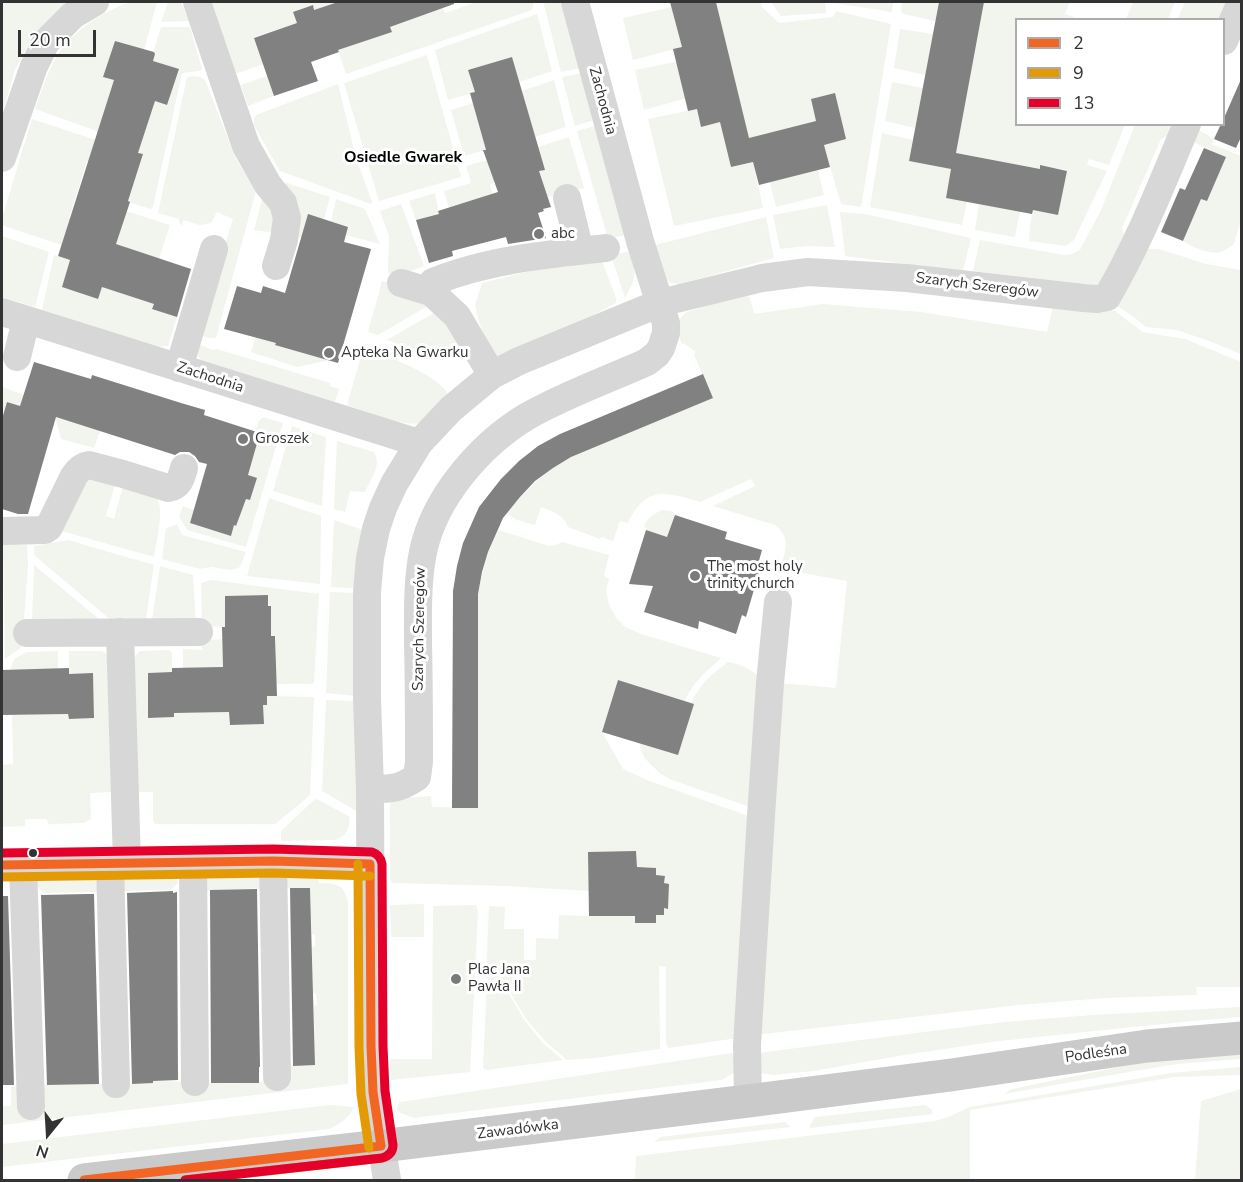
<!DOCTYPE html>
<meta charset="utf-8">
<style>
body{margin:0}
#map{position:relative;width:1243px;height:1182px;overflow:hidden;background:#fff;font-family:"Nunito Sans",sans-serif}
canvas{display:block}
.frame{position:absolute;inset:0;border:3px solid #333;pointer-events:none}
.legend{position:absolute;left:1015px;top:18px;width:210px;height:108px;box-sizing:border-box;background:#fff;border:2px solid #adadad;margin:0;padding:8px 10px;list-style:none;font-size:18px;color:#333}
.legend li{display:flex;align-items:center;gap:12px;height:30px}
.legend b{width:30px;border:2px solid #adadad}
.north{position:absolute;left:18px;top:1104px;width:60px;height:60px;-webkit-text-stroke:4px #fff;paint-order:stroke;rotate:198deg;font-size:16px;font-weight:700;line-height:24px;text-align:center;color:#333}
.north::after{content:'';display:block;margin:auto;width:21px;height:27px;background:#333;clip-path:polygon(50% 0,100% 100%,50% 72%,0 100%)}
.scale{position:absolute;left:18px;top:30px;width:78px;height:27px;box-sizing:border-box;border:3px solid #333;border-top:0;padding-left:8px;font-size:18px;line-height:21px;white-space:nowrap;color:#333;-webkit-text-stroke:4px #fff;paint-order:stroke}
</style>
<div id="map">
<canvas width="1243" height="1182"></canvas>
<div class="frame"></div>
<ul class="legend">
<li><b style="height:8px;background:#f26522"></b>2</li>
<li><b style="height:8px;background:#e39a05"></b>9</li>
<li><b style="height:8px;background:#e4002b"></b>13</li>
</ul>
<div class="north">N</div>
<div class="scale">20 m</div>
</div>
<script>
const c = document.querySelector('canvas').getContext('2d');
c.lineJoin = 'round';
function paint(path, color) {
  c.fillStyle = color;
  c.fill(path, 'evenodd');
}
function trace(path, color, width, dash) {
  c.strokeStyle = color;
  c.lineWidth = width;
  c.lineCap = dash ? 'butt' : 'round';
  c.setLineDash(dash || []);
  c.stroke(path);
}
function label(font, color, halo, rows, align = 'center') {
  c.font = font + ' "Nunito Sans",sans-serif';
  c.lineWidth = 6;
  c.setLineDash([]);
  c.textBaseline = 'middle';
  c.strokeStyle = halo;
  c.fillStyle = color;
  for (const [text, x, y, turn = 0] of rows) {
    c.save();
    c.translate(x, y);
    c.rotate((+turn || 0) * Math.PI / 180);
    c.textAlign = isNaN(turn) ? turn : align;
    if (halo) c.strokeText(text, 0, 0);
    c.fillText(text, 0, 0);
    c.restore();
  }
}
const green = new Path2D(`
 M2,2H65L61,8L28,45L15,70L2,115Z
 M131,2H157L144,50L115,41L104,77L122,83L112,85L109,96L113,98L102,133L35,109C41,93 46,76 54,61C68,34 102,11 131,2Z
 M168,2H181L189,21L161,22Z
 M212,2H338L314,10L312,5L294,12L297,23L254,37L264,64L235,74Z
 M476,2H534L532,10L346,74L337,46L392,31L390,27L443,8L445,13Z
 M544,2H563L581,68L561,72L544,5Z
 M716,2H761V6L779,23L833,17L836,11L891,24L861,207L841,204L824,145L835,93L811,99L816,121L749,138Z
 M771,2H825L826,13L781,16Z
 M834,2H893L892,12L834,3Z
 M902,2H939L935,21L904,14L901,11Z
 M984,2H1070L1065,14L1079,19L1016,20V124L1125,125L1109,165L1089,159L1087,165L1107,171L1074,240L1066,246L1029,241L1030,226L1033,210L1058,215L1067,170L1041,166L1040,169L956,153Z
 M1133,2H1175L1168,19H1126Z
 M1185,2H1236L1224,20H1177Z
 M672,7L682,47L633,60L623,18Z
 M537,14L552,71L519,82L512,57L468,70L475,92L448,100L435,50Z
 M161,27H190L202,69L199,71L182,73L153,207L151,209L128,202L143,155L138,153L155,101L167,105L179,70L153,61V53Z
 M900,29L933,34L925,75L894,68Z
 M427,55L461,177L379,201L344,83Z
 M685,60L694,96L644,110L635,70Z
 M582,73L594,120L575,126L562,77Z
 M194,76L200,77L205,80L236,159L256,191L216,338H210L197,334L233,219L217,212L211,223L200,225L183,220L182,226L179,222V219L158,213L187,77Z
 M267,76L274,96L248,106L241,85Z
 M554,80L566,127L535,137L522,91Z
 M892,82L923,88L915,128L885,121Z
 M338,84L356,158L372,202L371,204L280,171L254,125V119L256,115Z
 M473,103L486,150L464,156L451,110Z
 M697,109L701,127L720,122L731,167L753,162L763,208L674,226L648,119Z
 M32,119L99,141L92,163L87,161L69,218L81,222L68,247L4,226L2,223V218Z
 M1135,125H1178L1175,132L1161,139L1122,228L1127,243L1105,281L1095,285L973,271L980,240L1064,255L1072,254L1080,250L1101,210Z
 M595,126L625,235L608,239L577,131Z
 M1197,129L1214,139L1212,144L1241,156V220L1234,244C1230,247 1225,250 1221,252C1209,255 1192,247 1183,241L1201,199L1225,157L1193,142Z
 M882,133L913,140L909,161L951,169L967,202L962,225L870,207Z
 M569,137L584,188L547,197L533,173L544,170L538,147Z
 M489,160L496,182L490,185L493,194L450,211L444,191L471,183L466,166Z
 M818,170L824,195L776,207L770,182Z
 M287,183L330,197L324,219L308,215L301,238L292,235L281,186Z
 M264,192L277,215L272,231L269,232L254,230Z
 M435,193L439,214L416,220L409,201Z
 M336,199L365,209L380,244L346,235L348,227L331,221Z
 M401,204L424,266L398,276L388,273L389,236L380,211Z
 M979,204L1020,211L1015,237L975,230Z
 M827,205L835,247L807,246L780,249L773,215Z
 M120,209L170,225L158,262L125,251L126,247L114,243Z
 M840,212L865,214L971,238L963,271L845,256Z
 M766,217L774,258L680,284L670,283L663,275L655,245Z
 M2,236L49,252L35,307L2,297Z
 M1146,249H1159L1206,264L1241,270V354L1204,339L1176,330L1146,327L1135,318L1116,305Z
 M631,251C636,274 637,277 625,298L611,255Z
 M54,255L70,260L62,287L98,299L102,287L154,304L153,309L177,317L168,346L156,347L42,310Z
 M600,256L616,298V303L586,319L495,362L479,322L475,305L482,283L579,259Z
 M382,281L401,287L427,303L426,307L378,335L368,332Z
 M744,294L750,298L754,314L823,304L921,312L1047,332L1053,306L1115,311L1143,332L1185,339L1241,362V987H1196L1197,995L1105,998L1019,1005L755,1035L780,683L836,688L847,581L792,571L781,567C786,549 791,538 775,525L713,506L755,486L751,479L700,502C666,492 646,485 628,523L620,521L613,541L602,537L600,539L568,527C564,515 552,511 541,507L535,525L515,519L507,513C527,488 543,473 571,457L713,398L694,355L695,351L683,343L682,345C678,332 674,320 687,312Z
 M439,310L461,339L436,358L387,340Z
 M257,333L277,339L276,345L329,360L297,367L251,352Z
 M194,342L212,350L217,349L330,383V386L339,389L335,402L201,360L195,352Z
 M370,349C392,359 437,374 449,395C443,401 431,419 423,422C406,429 365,411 347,405L362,353Z
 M2,387L24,395L20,406L7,402L2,419Z
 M55,417L102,426L94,448L61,439Z
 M263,417L283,423L246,547L187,530L179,517L183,506L194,510L190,523L231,536L234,525L236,526L245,498L250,500L257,479L248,475L260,434L255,432L259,421Z
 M292,426L326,437L322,506L273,491Z
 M337,441L374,452C382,465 371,479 365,492L350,491L345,512L334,509Z
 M83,476L116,481L106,516L114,519L124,482C133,486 148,489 155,496C166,505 156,544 154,557L58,530Z
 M269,498L321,516L320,584L247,576Z
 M663,510L671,511L675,513L674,517L676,518L669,540L646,530V528L644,527C647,518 654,513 663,510Z
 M334,520L363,530L358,586L351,588L331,587Z
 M177,524L182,535L246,552L240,567L231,570L211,567L200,569L162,559L166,528L173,526Z
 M498,530L549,546L556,545L562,542L609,555L604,576L609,579L606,590L609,605L616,618L625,627L641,634L721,658C707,671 692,683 685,701L618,680L602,732L623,769L647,780L751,817L738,1038L668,1048L666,1043V967L659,966L660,1049L595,1058L567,1060L545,1041L526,1019L510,992L491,981L486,977L489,906L505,907L504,929H524V960H536V938L558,939L559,915L589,916H635L636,923H656V915H664V908H668L669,884L664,883L665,876L656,875V868L637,867L636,852H588L589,891L506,886L393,883L390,880V799L431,796L432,807L478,808V594C482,571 488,551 498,530Z
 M68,540L154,565L146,618L143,621H112L34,555V546Z
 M3,543L27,545L28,565L22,647L5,659Z
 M34,565L99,619L32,621Z
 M160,566L193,575L196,624L152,620Z
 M211,580L319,594L314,683L310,684H273L268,658L276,657V636H271L268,595L225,596V609L230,627L202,626L201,583Z
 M330,592L355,593V696L326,693Z
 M235,639L230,666L220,667L219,672H183V649L202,650V640Z
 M170,650L172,653V672L148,673L149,718L174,717V713L229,712L230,725L263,724V705H267V696L314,697L310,795C299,805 287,814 275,824H155L153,820V792H136L133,665L135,656L140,651Z
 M58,651V669L10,670L14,659L27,652Z
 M69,651H102L107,654L111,792L90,793L91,819L84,823L48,824L47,819H25V826L2,827V765L13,764L12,715L68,714L69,719L94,718L93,674H69Z
 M728,662C739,664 748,667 757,675L750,805L747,806L672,780L661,774L650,764L644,757L639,743L678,755L694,704L691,703C702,682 710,676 728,662Z
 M326,700L356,701L358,812L322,791Z
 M317,799L350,817C349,829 347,836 335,840L281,841V831L314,800Z
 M259,875L261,888L204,891L200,876Z
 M279,875H318L319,883C336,883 344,884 348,902V1084L2,1125V1106H11V1087L49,1085L152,1083L153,1081C188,1080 224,1086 260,1082C277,1081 280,1069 292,1066C299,1064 308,1065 315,1065L314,1006L317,1005L316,994L313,993L312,947L315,946V935L312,934L310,888H278Z
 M120,876L173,877L176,878L178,883L171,890L116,891Z
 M36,877H92L98,883L97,892L44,893C37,888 36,885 36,877Z
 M424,904V937H391L390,905Z
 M476,905L478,912L470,1072L391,1080L390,1059H432L433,906Z
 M487,981L509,994L525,1021L543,1043L563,1060L487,1070L483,1068Z
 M1241,1007V1017L1192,1021L999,1041L904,1055L813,1071L773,1075L761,1073L757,1055L765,1052L1004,1022L1092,1015Z
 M732,1053L736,1060L735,1072L722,1080L414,1118L398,1112L397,1108L399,1102L407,1101Z
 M1241,1054V1059L1177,1064L1140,1070L1004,1094L1012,1089L1139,1063Z
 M1241,1067V1075L1175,1077L970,1110V1180H635L636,1156L935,1121L948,1117L970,1107L1171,1073Z
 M1241,1089V1180H1195L1201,1101Z
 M330,1105L354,1107C348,1119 340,1124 329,1129L2,1167V1144Z
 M925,1105L931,1109L933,1114L810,1128V1125L815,1117Z
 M785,1122L791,1127L654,1142L660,1137Z`);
const building = new Path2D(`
 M338,2H454V4L390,27L392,32L338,50L339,52L311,62L318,81L274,96L254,38L297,23L293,12L313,5L314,10Z
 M670,2H716L749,138L816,121L811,99L835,93L846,139L824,145L830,167L759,185L753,162L731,167L720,122L701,127L697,109L688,111L673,49L682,47Z
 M939,2H984L956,153L1040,169V165L1067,171L1058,215L1033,210L1032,214L946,198L951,169L909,161Z
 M115,41L154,52L155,54L153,61L179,69L167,105L155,101L138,153L143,154L128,201L130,202L116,244L191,269L177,317L152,309L154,304L102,287L98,299L62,287L70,260L58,256L114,80L103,77Z
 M512,57L545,170L539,171L551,207L543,209L544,211L538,213L546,238L508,244L506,237L452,251L453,256L429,263L416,220L439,214L438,211L498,192L483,150H486L470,93L475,92L468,70Z
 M1242,77V135L1236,148L1214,139L1221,124H1224V118Z
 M1204,148L1226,157L1207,201L1201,199L1183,241L1161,232L1180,188L1185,190Z
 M308,214L348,227L344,242L371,249L338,363L275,345L276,343L224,329L237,286L261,293L263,286L285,293Z
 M34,362L91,379L92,375L181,403L205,410L204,415L260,433L248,475L257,478L250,500L246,499L236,526L234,525L231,536L190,523L207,464L199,462L195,456L189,452H180L175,455L56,417L28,514H18L2,509V419L7,402L20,406Z
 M703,374L713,398L571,457L553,468L535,481L520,497L503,518L488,552L482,572L478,594V808H452L453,591L457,566L463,543L479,507L501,479L519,461L538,446L560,434Z
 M675,515L727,532L725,539L762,550L757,568L760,569L746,617L742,615L736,634L699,621L698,629L644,612L653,586L629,584L646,530L667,537Z
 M268,595V606H271V636H275L277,696H267V705H263L264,724L230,725L229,712L174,713V717L148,718V673L172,672V668L223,667L222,627H225V596Z
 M69,668V674L93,673L94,718L69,719L68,714L2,715V670Z
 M618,680L694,704L678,755L602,732Z
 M636,851L637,867L656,868V875L665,876L664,883L669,884L668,909L664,908V915H656V923H635V916H589L588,852Z
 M290,888H310L315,1065L293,1066Z
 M257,889L260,1067H259V1083H211L210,890Z
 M173,891V893L177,892L178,1080L153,1081V1083L132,1084L127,893Z
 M87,894H94L99,1084L47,1085L41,895Z
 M2,896H8L14,1085H2Z`);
const minor = new Path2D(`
 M197,2L246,146L268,185L283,203L287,218L284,240L276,266
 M1224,41L1241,2
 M2,158L34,66L46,42L73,15L95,2
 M567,198L580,251
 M401,283L431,292L433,282C487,260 548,254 606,248
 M431,292L457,316L492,375
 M2,312L419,443
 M17,357L26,320
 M179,368L214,249
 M2,531L45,530L49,527L74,476C78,470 82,466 89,465L123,474L168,488C179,486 181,479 184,468
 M120,632L127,863
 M27,633L199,632
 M370,789C392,789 399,789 417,777L419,762C419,723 419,683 418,643C418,613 417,582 423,552C434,498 480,445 526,417C564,395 607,380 647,362L657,354L661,348L666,333V323L640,241L575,2
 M273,861L277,1077
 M193,862L195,1082
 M110,864L116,1084
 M2,865L273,861L370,864
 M23,865L31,1106
 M748,1101L747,1045L761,816L770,683L778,602
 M387,1180L373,1092L371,1046L370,789L367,698V592L370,558L376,529L383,508L394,484L419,443L451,409L492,375L519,361L660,303L762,278L808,272L907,278L1084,298L1097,299L1107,297C1139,243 1162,183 1187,124`);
const major = new Path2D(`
 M84,1180L381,1146L748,1101L951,1075L1147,1046L1242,1038`);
const bus1 = new Path2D(`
 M370,864L371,1046L373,1092L381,1146
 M2,865L273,861L370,864
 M84,1180L381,1146`);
const bus2 = new Path2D(`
 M358,864L359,1047L361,1094L369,1148
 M2,877L273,873L370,876
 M185,1180L382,1158`);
const bus3 = new Path2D(`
 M2,853L273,849L372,852C378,854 381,858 382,864L383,1046L385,1091L393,1145C393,1152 389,1156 382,1158L185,1180`);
const markers = [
 [539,234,6,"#7a7a7a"],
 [329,353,6,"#7a7a7a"],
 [243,439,6,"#7a7a7a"],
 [695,576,6,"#7a7a7a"],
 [33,853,5,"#333"],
 [456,979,6,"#7a7a7a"]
];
const streetNames = [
 ["Zachodnia",602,101,75],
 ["Szarych Szeregów",977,286,7],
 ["Zachodnia",210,378,18],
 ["Szarych Szeregów",420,629,-89],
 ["Podleśna",1096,1054,-8],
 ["Zawadówka",518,1130,-7]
];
const poiNames = [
 ["abc",551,234],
 ["Apteka Na Gwarku",341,353],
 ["Groszek",255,439],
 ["The most holy",707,567],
 ["trinity church",707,584],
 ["Plac Jana",468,970],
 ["Pawła II",468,987]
];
const neighbourhoodNames = [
 ["Osiedle Gwarek",403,158]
];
paint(green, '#f1f5ed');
paint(building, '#818181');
trace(minor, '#d7d7d7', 28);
trace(major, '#cacaca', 33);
trace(bus1, '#f26522', 9);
trace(bus2, '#e39a05', 9);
trace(bus3, '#e4002b', 9);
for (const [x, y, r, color] of markers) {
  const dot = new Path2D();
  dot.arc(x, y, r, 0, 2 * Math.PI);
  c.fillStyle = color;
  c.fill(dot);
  trace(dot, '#fff', 2);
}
label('15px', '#333', '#fff', streetNames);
label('15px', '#333', '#fff', poiNames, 'left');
label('bold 16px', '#000', '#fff', neighbourhoodNames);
</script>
